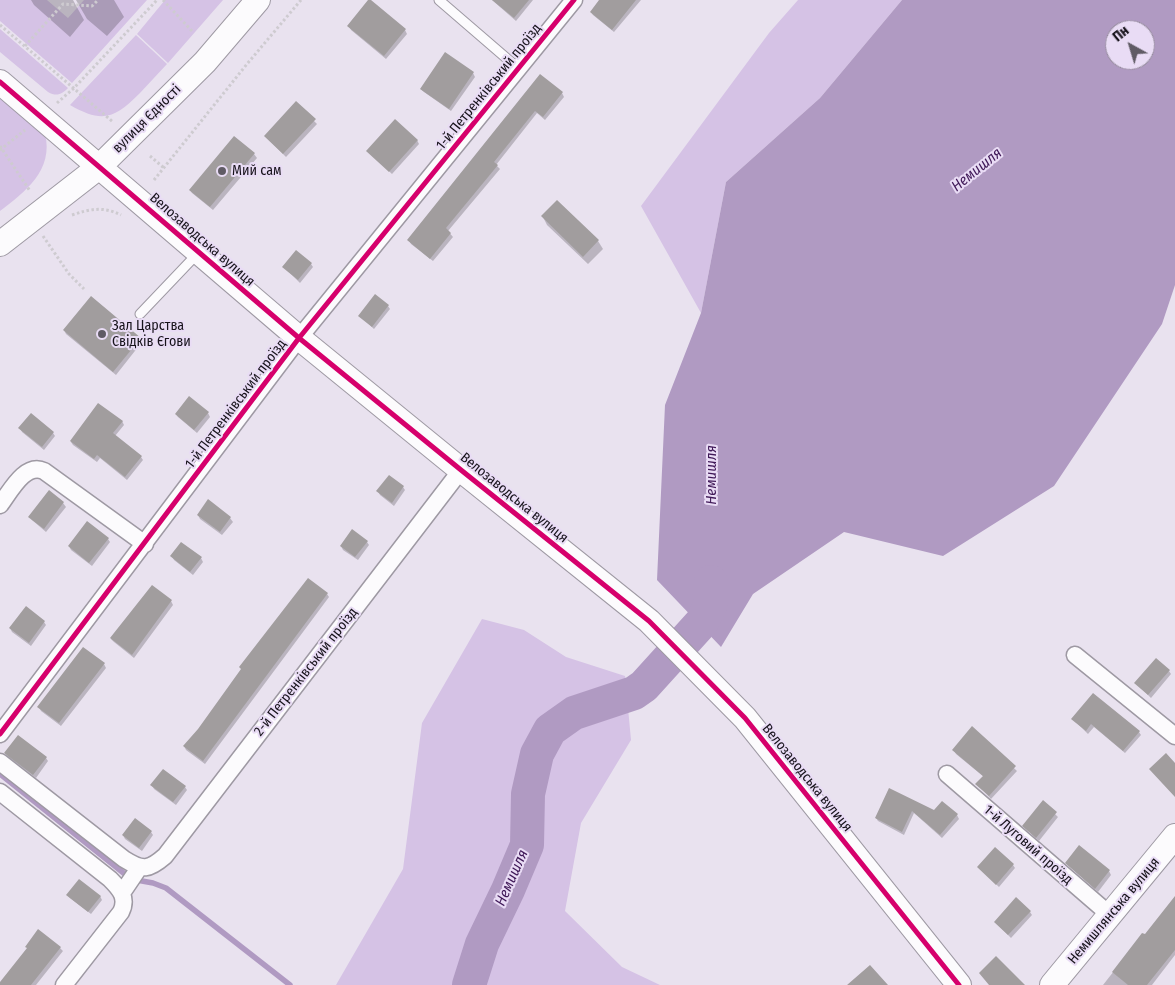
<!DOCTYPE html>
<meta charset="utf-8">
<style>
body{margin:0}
#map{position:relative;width:1175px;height:985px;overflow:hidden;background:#e9e2ef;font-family:"Fira Sans Condensed",sans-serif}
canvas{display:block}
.north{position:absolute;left:1105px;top:20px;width:50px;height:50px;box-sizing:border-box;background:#e9dcf5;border:1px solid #958b9d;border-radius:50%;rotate:321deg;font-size:14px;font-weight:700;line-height:20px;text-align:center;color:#16121a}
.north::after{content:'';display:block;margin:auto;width:18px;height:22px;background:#605b65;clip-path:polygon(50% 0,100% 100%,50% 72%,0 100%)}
</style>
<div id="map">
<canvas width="1175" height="985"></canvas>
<div class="north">Пн</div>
</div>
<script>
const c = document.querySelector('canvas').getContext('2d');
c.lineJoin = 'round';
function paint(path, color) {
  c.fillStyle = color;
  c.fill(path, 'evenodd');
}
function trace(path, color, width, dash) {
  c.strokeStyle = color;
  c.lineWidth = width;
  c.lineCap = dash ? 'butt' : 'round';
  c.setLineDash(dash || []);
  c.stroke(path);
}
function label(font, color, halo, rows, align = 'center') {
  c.font = font + ' "Fira Sans Condensed",sans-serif';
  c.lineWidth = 4;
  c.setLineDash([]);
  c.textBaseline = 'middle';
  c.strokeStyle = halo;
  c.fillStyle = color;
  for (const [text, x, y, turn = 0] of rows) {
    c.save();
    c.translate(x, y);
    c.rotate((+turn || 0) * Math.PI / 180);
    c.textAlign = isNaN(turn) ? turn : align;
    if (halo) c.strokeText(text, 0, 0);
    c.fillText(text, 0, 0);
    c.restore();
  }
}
const green = new Path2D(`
 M0,0H47L68,18L84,0H147L72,83L0,21Z
 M165,0H223L168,63L137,34Z
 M798,0H902L820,98L726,182L701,313L641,206L769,33Z
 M0,29L68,88C62,94 57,97 48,92L0,52Z
 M136,35L167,64C158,74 149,83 140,93C115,118 103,124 70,105Z
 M0,92L45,134C54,170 25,192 0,211Z
 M482,619L524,630L566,657L625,676L631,740L581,823L565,911L622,967L660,985H336L403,869L422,723Z`);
const water = new Path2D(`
 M902,0H1175V285L1162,324L1054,486L943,556L844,532L753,594L721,647L657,580L665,405L701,313L726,182L820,98ZM1115,30H1145V60H1115Z`);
const shadow = new Path2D(`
 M31,0H73L84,20L70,37L34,5Z
 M76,0H114L124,17L107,36L87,19Z
 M492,0H533L516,21Z
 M601,0H641L614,32L593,15L591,12Z
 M369,1L405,30L407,34L386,59L351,30L349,26Z
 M473,73L475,77L451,111L424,92L421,89Z
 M540,76L562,93L564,97L545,120L537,113L496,165L500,169L448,231L453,237L433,261L411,244L409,240Z
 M296,103L317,124L286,157L265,136Z
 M234,137L254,154L257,158L213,210L192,193L190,190Z
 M417,140L419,144L392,174L368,151Z
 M557,202L598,241L603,249L588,264L547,225L543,217Z
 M311,264L313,267L300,283L284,267Z
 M388,306L390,309L374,329L360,316Z
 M64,330L140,339L142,342L116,375L66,334Z
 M208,413L210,417L197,433L178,417L176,414Z
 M122,421L124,425L115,436L141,457L143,460L127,480L100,458L97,462L73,445L71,442Z
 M20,428L53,433L55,436L44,450L22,432Z
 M403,487L405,490L394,506L380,495L378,491Z
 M49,492L63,503L66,507L46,532L32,520L30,517Z
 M208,501L230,518L233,522L222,535L200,519L198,515Z
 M108,539L110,542L92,566L71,550L69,546Z
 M367,542L369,545L358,560L343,550L341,546Z
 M172,556L201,558L203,562L193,575L174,560Z
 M152,587L171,601L173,605L134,658L114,642L111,639Z
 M327,594L329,597L205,764L186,750L184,746Z
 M44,622L46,625L31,646L12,632L10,628Z
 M104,664L106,668L61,726L41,711L39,707Z
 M1169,671L1171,674L1151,698L1136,683Z
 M1073,719L1139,732L1141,735L1125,753L1094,727L1088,734Z
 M972,728L1017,771L991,799L977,784L984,777L956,754L954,750Z
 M6,753L46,758L48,761L36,778L8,757Z
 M152,785L185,787L187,790L176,805L154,789Z
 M890,790L934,812L957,815L959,819L942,838L914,813L904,835L878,821L876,818Z
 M1043,802L1058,817L1039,841L1023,826Z
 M151,832L153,835L142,851L125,839L123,835Z
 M1066,863L1109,871L1111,875L1098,892Z
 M1013,865L1015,868L999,887L978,867Z
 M68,895L100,896L102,900L91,914L70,898Z
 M1175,898V955L1152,985H1103L1143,934L1145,936Z
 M1030,912L1032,915L1011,938L995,922Z
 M39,931L60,948L63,951L36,985H1L28,949Z`);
const stream = new Path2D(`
 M0,774L131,879L153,883L166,888L290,985`);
const river = new Path2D(`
 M469,985L482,944L508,890L527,845L528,794L537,754L550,730L574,713L634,693L644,686L702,622L711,603V582`);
const building = new Path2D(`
 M368,0H371L406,29L384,56L347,26Z
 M492,0H529L514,18Z
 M599,0H636L612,30L590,12Z
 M445,52L474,72L449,109L420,89Z
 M540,74L563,92L543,117L535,111L494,162L498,165L446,228L451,233L430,259L407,240Z
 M296,101L316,119L283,154L264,136Z
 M395,119L418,140L389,172L366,151Z
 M234,136L255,153L210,207L189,190Z
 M557,200L599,240L583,257L541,216Z
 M296,250L312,263L298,280L282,267Z
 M375,294L389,305L372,327L358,316Z
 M91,296L141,338L113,372L63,330Z
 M189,396L209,412L194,430L175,414Z
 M98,403L123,421L113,433L142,456L125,477L97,455L94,459L70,441Z
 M31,413L54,432L42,447L18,428Z
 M389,475L404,486L392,503L376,491Z
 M49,490L64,502L44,529L28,517Z
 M208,499L231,517L220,532L197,515Z
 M87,521L109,538L89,563L68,546Z
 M352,529L368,541L355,557L340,546Z
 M181,542L202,557L190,572L170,556Z
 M308,578L328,593L203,761L183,746L198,729L241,669L239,667Z
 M152,585L172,600L132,655L110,638Z
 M26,606L45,621L29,643L9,628Z
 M83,647L105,663L59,723L37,707Z
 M1156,658L1170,670L1148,695L1134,683Z
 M1093,693L1140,731L1123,751L1091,724L1086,731L1071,719Z
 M972,726L1016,766L989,796L975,784L983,776L952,750Z
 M18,735L47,757L33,775L4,753Z
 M1166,753L1175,763V797L1149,769Z
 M163,769L186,786L173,802L150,785Z
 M889,788L934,810L942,801L958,814L940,835L912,811L902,832L875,818Z
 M1043,800L1057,812L1036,838L1022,826Z
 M135,818L152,831L139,848L122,835Z
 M1079,845L1110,870L1095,889L1065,863Z
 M995,847L1014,864L996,885L977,867Z
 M79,879L101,896L88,912L66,895Z
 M1175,896V950L1147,985H1128L1112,972L1142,933L1145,934Z
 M1016,897L1031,911L1008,935L994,922Z
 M38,929L61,947L31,985H0V982L27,948L25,947Z
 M996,956L1025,985H989L979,973Z
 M870,965L888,985H847Z`);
const path = new Path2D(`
 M163,0L192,31
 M0,25L113,122
 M25,46L63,4L92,6L98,0
 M57,103L74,88L157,0
 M0,146L30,191
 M0,150L25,130
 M150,156L164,168
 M154,180L247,64L301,0
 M72,215C90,209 103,206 121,215
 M43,236L69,274L84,289`);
const lane = new Path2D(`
 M439,0L519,69
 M140,314L199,252`);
const street = new Path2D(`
 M0,505C10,492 25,462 44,471L145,544
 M1075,655L1175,736
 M0,734L299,338L574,0
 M0,762L124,859C143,871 149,870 165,856L461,470
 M947,774L1110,915
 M0,792L110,879C120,889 128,898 121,912L64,985
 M122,893L139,868`);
const secondary = new Path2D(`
 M0,82L299,338L461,470L649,621L745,718L959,985
 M0,244L99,167L205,62L258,0
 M1052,985L1175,836`);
const cycleway = new Path2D(`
 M0,82L299,338L461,470L649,621L745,718L959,985
 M0,734L299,338L574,0`);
const markers = [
 [222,171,5,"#605b65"],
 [102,334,5,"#605b65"]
];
const streetNames = [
 ["1-й Петренківський проїзд",489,87,-51],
 ["вулиця Єдності",147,119,-45],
 ["Велозаводська вулиця",202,240,41],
 ["1-й Петренківський проїзд",236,404,-53],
 ["Велозаводська вулиця",514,498,39],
 ["2-й Петренківський проїзд",306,672,-52],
 ["Велозаводська вулиця",807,778,51],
 ["1-й Луговий проїзд",1028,845,41],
 ["Немишлянська вулиця",1114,911,-50]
];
const poiNames = [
 ["Мий сам",232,171],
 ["Зал Царства",112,326],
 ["Свідків Єгови",112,342]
];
const waterNames = [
 ["Немишля",977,170,-39],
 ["Немишля",712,475,-90],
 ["Немишля",512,878,-66]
];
paint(green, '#d5c2e5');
paint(water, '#b09ac2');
paint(shadow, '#0003');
trace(stream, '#b09ac2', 5.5);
trace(river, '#b09ac2', 34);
paint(building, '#a19d9e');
trace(lane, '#9e99a3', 11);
trace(street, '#9e99a3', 19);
trace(secondary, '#9e99a3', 26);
trace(path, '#cecbd0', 3, [2.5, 2.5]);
trace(lane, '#fcfbfd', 9);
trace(street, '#fcfbfd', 16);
trace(secondary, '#fcfbfd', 24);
trace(cycleway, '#d6006c', 5);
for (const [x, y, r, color] of markers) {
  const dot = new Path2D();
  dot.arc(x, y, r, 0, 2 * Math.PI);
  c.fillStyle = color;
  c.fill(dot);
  trace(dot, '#e9dcf5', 2);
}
label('14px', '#16121a', '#e9dcf5', streetNames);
label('14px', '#16121a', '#e9dcf5', poiNames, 'left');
label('italic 15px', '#3f1857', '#e9dcf5', waterNames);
</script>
